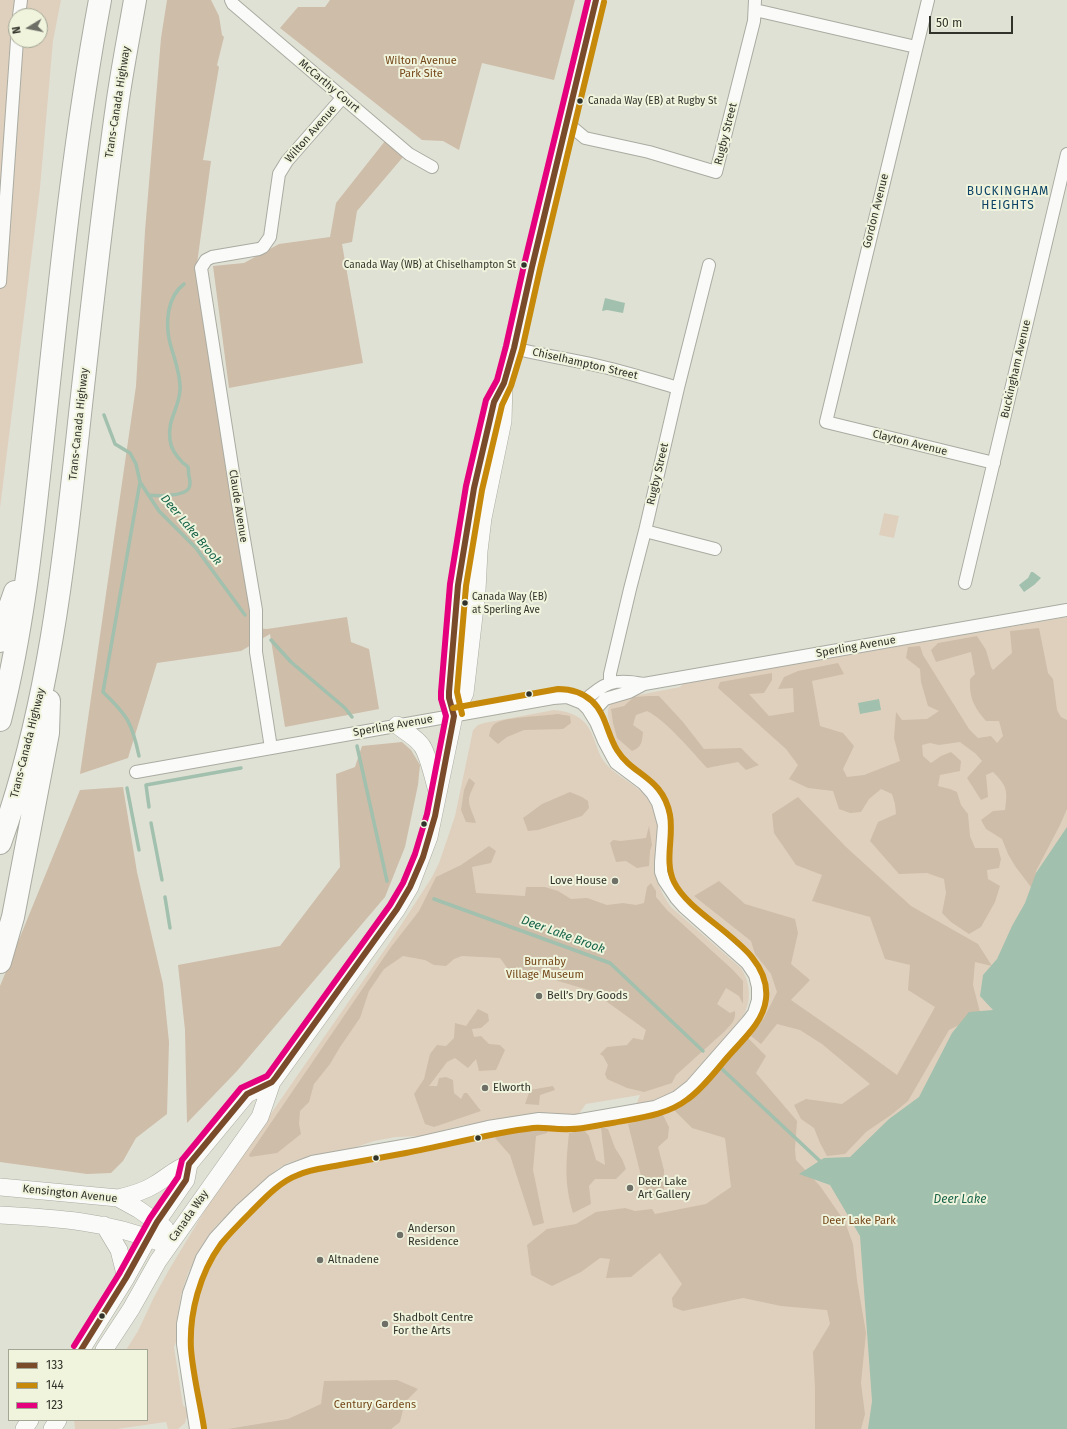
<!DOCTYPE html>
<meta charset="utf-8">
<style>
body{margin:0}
#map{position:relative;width:1067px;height:1429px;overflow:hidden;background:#e0e1d5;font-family:"Fira Sans",sans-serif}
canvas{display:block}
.legend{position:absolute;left:8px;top:1349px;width:140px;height:72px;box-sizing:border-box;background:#f0f4dd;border:1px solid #a4a695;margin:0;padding:5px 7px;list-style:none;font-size:12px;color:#31322a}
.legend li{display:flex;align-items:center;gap:8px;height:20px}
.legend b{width:20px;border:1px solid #a4a695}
.north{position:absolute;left:8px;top:8px;width:40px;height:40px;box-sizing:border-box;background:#f0f4dd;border:1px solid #a4a695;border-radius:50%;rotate:260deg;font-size:11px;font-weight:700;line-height:16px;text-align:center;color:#31322a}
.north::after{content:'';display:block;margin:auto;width:14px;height:18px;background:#6e6f66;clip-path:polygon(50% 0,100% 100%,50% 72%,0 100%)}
.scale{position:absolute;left:929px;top:16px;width:84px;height:18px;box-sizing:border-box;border:2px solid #31322a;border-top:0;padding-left:5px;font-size:12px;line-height:14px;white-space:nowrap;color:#31322a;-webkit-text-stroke:3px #f0f4dd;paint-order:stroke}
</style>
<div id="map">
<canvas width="1067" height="1429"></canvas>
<ul class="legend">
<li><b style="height:5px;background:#7a4b2a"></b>133</li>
<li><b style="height:5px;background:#c6890a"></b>144</li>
<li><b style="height:5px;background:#e5007d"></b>123</li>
</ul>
<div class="north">N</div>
<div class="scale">50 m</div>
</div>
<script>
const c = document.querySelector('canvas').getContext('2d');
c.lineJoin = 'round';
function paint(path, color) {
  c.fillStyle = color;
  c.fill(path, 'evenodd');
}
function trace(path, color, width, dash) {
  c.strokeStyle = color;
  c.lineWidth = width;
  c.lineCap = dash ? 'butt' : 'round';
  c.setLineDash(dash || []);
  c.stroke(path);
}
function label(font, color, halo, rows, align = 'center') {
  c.font = font + ' "Fira Sans",sans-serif';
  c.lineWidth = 4;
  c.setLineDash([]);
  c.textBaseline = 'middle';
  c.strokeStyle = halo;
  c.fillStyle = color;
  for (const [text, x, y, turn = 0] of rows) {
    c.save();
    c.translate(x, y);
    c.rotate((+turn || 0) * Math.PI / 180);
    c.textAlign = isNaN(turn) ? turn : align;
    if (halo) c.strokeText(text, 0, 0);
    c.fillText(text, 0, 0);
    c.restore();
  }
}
const green = new Path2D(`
 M0,0H61L53,41L40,188L0,508ZM16,16H40V40H16Z
 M884,513L899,516L894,538L879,535Z
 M1067,617V1429H203C196,1388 183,1344 192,1303C194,1296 197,1289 200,1283C211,1257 226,1236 246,1216C264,1197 278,1181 303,1171L419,1150L461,1139L532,1126L548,1125L572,1127L644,1116L665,1110L684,1100L698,1089L760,1017C770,999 768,983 759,965L684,899C676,888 669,877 668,863C667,853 671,843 671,833C672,818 668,805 660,792C653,781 642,775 631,766C616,755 612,739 609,721C607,711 607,704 618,699L680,687L684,683Z
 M554,710C564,711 574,713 582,720C594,730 595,747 603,760C619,782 646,784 655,814C660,829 656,841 655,856C653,875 660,892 671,907L741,968C751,984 752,1001 742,1018L684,1085C670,1096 654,1102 636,1105L640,1095L586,1104L578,1115L536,1113L460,1126L423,1136L396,1137L374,1141L350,1149L308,1157L288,1163L279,1168L263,1181L215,1227L200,1249L188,1273L181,1295L178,1315L177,1340L174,1347L183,1405L187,1409L188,1413L185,1423L178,1429H168L166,1422L117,1429H75L74,1420H147V1350H126L138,1331L154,1297L170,1268L213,1197L390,942L432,877L439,863L455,816L473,730L478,725L484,723Z`);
const forest = new Path2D(`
 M167,0H211L219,16L222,35L224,37L217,65L219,67L203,160L211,161L196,271L254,628L267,629L347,617L351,642L369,649L379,709L285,727L270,634L241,651L157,663L128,758L80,774L136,386L145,231L161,38Z
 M330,0H575L554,80L482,63L459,150L443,141L422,140L280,28L298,7H325Z
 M385,141L403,157L357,211L352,242L342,244L363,363L229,388L213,266L244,263L279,244L330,237L336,203Z
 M1039,628L1048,673L1053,679L1057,710L1061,717L1067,720V809L1060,825L1036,871L1034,891L1015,866L1008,854L1002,839L986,829L981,820L993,811L1005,810C1008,790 1007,786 993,772L986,775L988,797L981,800L967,778L982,761L976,754L960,742L939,745L930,743L922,745L923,756L931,763L941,756L951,752L961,761L960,771L940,775L938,786L950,789L957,792L961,805L968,814L970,836L975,848H998L1001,859L999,868L987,870L988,879L1000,886L995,902L981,927L969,934L951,922L942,913L946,893L944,879L927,873L899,874L870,841L878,822L896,814L895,804L892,794L881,789L869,799L861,812L850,813L839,809L833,791L808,788L789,779L798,765L786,749L718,688L720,682L772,673V680L764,693L749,694L769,716L794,712L793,688L778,689L784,677L798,671L838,663L844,674L812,681L820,726L843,733L854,746L843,769L847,777L864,775L900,761L894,738L896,712L902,720L927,719L939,711L928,706L921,682L920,669L906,658L908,647L920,646L923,655L969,729L978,738L991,736L997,743L1003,736L999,721H986C974,707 969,698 970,679L975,674L971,652L936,662L931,650L938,643L977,636L986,650L991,667L993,670L1012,653L1010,631Z
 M649,696H659L683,722L704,749L741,748L754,761L759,765L746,770L738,762L707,768C692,752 666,720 647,711L636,715L633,725L643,732C642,742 642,747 632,751L617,738L613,723L611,709L624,706L634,697Z
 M558,714L570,716L571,723L563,729L524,730L507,737L498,744L489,736C490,731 491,726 496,723C506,717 544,716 558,714Z
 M402,742L411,750L420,765L418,785L405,847L385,897L237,1071L187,1123L185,1030L178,965L280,946L340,867L336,774L355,767L362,746Z
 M469,778L475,783C473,788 470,793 469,798C468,806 474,815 476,823L466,822L461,810L464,790Z
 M123,787L137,872L163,984L169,1042L167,1114L136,1138L123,1161L111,1173L87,1174L0,1162V986L80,790Z
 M570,792L582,797L588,801L589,808L582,816L538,830L528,831L523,818L542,804Z
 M798,797L846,847L911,906L978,944L992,966L975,962L973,985L983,1024L969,1020L949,1030L908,1101L891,1115L866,1132L845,1154L827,1156L820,1143L814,1128L801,1119L794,1105L806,1099L842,1104L870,1084L822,1044L800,1030L777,1024L761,1044L751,1036L764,1018L777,992L771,974L755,954L751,941L694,896L719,881L745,904L795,919L798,933L791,964L810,980L791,1000L860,1048L897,1075L935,1007L908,990L910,965L885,959L870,917L812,901L822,875L796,865L774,833L772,814Z
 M649,826L652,845L650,851L649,866L637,868L626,861L616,862L610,843L613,840L621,841L646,838Z
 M489,846L496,851L491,863L472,867L476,893L525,896L526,887H545L558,891L571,899L587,898L607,905L623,903L636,905L644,903L647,887L651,883L656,891V897L667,910L733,970L743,981V1004L739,996L726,988L717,1004L730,1013L735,1011C736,1021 731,1024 725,1031L676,1075L672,1083L644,1092L627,1088L607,1079L605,1074L608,1065L603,1056L600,1054L607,1047L627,1045L633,1038L643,1040L646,1030L592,991L558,981L547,975L520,972L508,969L500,958L462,956L454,959L446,966L434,965L425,960L403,956L384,969L369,991L360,1018L340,1047L330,1064L314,1084L309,1102L300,1111L299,1124L301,1134L277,1153L250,1157L249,1155L391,947L419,911L436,877L461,865Z
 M478,1009L488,1014L489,1021L481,1028L472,1029L474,1037L481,1036L489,1044L500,1045L505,1050L496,1070L479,1071L476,1059L468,1068L455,1058L447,1062L429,1086H437L439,1078L446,1077L453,1080L454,1093L461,1099L464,1093H467L481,1111L434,1127L425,1124L414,1094L424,1079L430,1054L437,1045L446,1046L454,1038L455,1023L466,1026Z
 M748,1038L766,1056L756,1073L797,1121L795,1150L796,1160L820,1186L845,1222L853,1244L857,1280L866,1333L861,1383L865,1414L861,1429H815V1388L813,1352L830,1324L827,1310L781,1306L743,1298L683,1311L673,1307L672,1298L682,1284L660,1253L631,1277L606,1278L610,1259L600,1258L581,1272L552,1286L531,1275L527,1245L547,1229L576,1224L596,1212L625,1208L635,1211L652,1209L655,1214L706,1204L731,1187L725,1138L692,1128L674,1110L694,1096L713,1077Z
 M553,1086L555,1090L540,1095L539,1105L525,1104L530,1090Z
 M663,1115L669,1127L668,1138L658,1147L664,1170V1194L650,1197L642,1180L628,1124Z
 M539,1125H550L547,1133L536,1136L533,1170L544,1223L533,1226L510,1155L495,1138L504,1132Z
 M601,1127L608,1129L615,1148L622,1159L626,1169L616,1179H595L589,1186L591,1204L573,1213C564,1183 566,1163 569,1133L584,1130L589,1136L596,1160L605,1165Z
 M397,1380L418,1389L405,1402L400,1422L391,1429H228L288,1419L321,1404L324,1381Z`);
const water = new Path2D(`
 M605,298L625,303L623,313L607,310L602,311Z
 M1031,572H1033L1041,578L1034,585L1024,592L1019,585L1028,578Z
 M879,699L881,710L860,714L858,703Z
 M1067,827V1429H868L872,1401L860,1236L830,1185L799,1174L824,1158L850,1157L889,1119L919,1097L952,1033L969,1012L993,1010L980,996L983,975L997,959L1012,926L1025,903L1036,873Z`);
const stream = new Path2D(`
 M104,415L115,444L130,453L136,464L140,482L159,511L196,548L245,615
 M148,495C157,496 184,497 189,488C191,484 190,480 189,476C188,474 189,470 188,467C187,466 185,464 183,463C177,456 171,450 170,440C167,419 179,409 180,390C181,375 174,358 170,343C165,323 167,297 184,284
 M271,640L291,662L345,708L352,717
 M357,746L387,881
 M139,756C132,723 128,716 103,692L140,482
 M127,788L139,850
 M149,807L146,785L241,768
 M151,823L162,880
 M165,897L170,928
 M434,899L610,963L703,1051
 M722,1069L822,1163`);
const street = new Path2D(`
 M231,0L233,4L409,154L432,167
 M928,0L826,422L994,463
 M755,10L916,47
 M19,16L21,0
 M566,122L585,138L649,152L716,172L754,21L755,0
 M0,282L17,40
 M514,348C541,355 568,359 595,365C623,371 650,380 678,388
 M645,531L715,549
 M965,583L1067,154
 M610,683V674L630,589L645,531L678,388L709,265
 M582,703C604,682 614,678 644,684
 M592,713L605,699L629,692L644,684L1067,610
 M271,748L256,652V610L237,498L201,268L206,260L212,257L259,249L263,247L270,237L279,174L287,161L343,97
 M136,772L553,698L567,697L582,703L588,709L596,722L604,741L612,756L616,763L644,784L652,793L658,803L664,825L661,862V872L664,880L676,898L684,907L747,963L755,975L758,987V1000L754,1013L748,1021L691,1086L677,1097L655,1107L575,1121L539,1119L488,1127L414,1144L312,1162L288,1171L273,1181L240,1211L215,1238L202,1258L189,1293L183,1324V1344L196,1429`);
const secondary = new Path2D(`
 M454,716L449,698V692L458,585L474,488L494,402L499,392
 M397,725C405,732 416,737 422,746C429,756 434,782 438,794
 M0,1187L118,1198L138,1209L165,1228
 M118,1198C131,1195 143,1192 154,1185C168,1177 174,1169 189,1164
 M0,1215C56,1218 106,1221 159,1242
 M104,1225L119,1250L126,1278
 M81,1350L126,1278L157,1222L186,1180L189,1164L247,1094L272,1082
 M104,1350L131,1309L158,1261L260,1117L272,1082L397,909L410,887L429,837L454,716L465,693L477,590L479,551L483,518L503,421L504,383L514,348L532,267L596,0
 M24,1429L30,1420
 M52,1429L58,1420`);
const highway = new Path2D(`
 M0,641L4,623L15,592
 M0,720C25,622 34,521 45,420C60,280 74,139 100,0
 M0,843C51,702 65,552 81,405C92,305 103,205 117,106C122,70 129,35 135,0
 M0,962L13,917L48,733L49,701`);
const bus1 = new Path2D(`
 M81,1350L126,1278L157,1222L186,1180L189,1164L247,1094L272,1082L276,1077L397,909L410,887L423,857L435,816L454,716L449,698V692L458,585L474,488L494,402L504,383L514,348L532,267L596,0`);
const bus2 = new Path2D(`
 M462,714L457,692L466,586L482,490L502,405L511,386L522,350L540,269L604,2
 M204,1428C200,1402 193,1375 191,1349C189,1313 200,1273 221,1244C230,1233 240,1223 250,1213C264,1199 279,1182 298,1175C311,1169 326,1168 340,1165C362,1161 384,1157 406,1153C449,1145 490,1133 533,1128C545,1127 557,1130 570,1129C584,1129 598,1125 612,1123C638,1118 666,1116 688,1099C703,1088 714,1073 726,1059C741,1041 763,1024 766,999C772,946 694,922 674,882C664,861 674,837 670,815C663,777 633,776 617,750C607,734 606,714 592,701C582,692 571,689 558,689L453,708`);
const bus3 = new Path2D(`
 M74,1346L119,1274L150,1218L178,1177L182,1160L241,1088L267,1076L270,1072L390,905L403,883L415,854L427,814L446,716L441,699V692L450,584L466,486L486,400L497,380L506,346L524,265L588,0`);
const markers = [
 [580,101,3.5,"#31322a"],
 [524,265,3.5,"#31322a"],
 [465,603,3.5,"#31322a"],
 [529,694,3.5,"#31322a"],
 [424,824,3.5,"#31322a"],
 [615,881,4,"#6e6f66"],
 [539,996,4,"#6e6f66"],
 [485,1088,4,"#6e6f66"],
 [478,1138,3.5,"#31322a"],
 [376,1158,3.5,"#31322a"],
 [630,1188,4,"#6e6f66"],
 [400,1235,4,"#6e6f66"],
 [320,1260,4,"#6e6f66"],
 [102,1316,3.5,"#31322a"],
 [385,1324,4,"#6e6f66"]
];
const busNames = [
 ["Canada Way (EB) at Rugby St",588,101],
 ["Canada Way (WB) at Chiselhampton St",516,265,"right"],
 ["Canada Way (EB)",472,597],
 ["at Sperling Ave",472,610]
];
const parkNames = [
 ["Wilton Avenue",421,61],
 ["Park Site",421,74],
 ["Burnaby",545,962],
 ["Village Museum",545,975],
 ["Deer Lake Park",859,1221],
 ["Century Gardens",375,1405]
];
const streetNames = [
 ["McCarthy Court",329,86,40],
 ["Trans-Canada Highway",118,102,-81],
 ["Wilton Avenue",311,134,-49],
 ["Rugby Street",726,134,-76],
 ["Gordon Avenue",876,211,-76],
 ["Chiselhampton Street",585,364,13],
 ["Buckingham Avenue",1016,369,-77],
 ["Trans-Canada Highway",79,424,-84],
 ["Clayton Avenue",910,443,14],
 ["Rugby Street",658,474,-77],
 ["Claude Avenue",238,506,81],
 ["Sperling Avenue",856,647,-10],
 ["Sperling Avenue",393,726,-10],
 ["Trans-Canada Highway",28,743,-76],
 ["Kensington Avenue",70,1194,6],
 ["Canada Way",189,1216,-55]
];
const poiNames = [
 ["Love House",607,881,"right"],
 ["Bell’s Dry Goods",547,996],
 ["Elworth",493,1088],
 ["Deer Lake",638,1182],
 ["Art Gallery",638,1195],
 ["Anderson",408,1229],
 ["Residence",408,1242],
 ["Altnadene",328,1260],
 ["Shadbolt Centre",393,1318],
 ["For the Arts",393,1331]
];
const neighbourhoodNames = [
 ["BUCKINGHAM",1008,192],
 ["HEIGHTS",1008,206]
];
const waterNames = [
 ["Deer Lake Brook",191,530,50],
 ["Deer Lake Brook",563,935,20],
 ["Deer Lake",960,1200]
];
paint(green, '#dfd0be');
paint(forest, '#cebda8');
paint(water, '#a1c0ae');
trace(stream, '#a1c0ae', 3.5);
trace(street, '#aaaba1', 14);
trace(secondary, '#aaaba1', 18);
trace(highway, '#aaaba1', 24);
trace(street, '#fafaf9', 12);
trace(secondary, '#fafaf9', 17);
trace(highway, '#fafaf9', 22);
trace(bus1, '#7a4b2a', 6);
trace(bus2, '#c6890a', 6);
trace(bus3, '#e5007d', 6);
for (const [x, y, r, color] of markers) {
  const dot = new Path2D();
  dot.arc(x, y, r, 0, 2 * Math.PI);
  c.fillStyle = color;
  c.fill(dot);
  trace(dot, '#f0f4dd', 1.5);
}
label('10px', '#31322a', '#f0f4dd', busNames, 'left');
label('11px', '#744719', '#f0f4dd', parkNames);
label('11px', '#31322a', '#f0f4dd', streetNames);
label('11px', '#31322a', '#f0f4dd', poiNames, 'left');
c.letterSpacing = '1px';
label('12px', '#0b4265', '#f0f4dd', neighbourhoodNames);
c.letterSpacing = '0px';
label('italic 12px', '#17644a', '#f0f4dd', waterNames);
</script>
